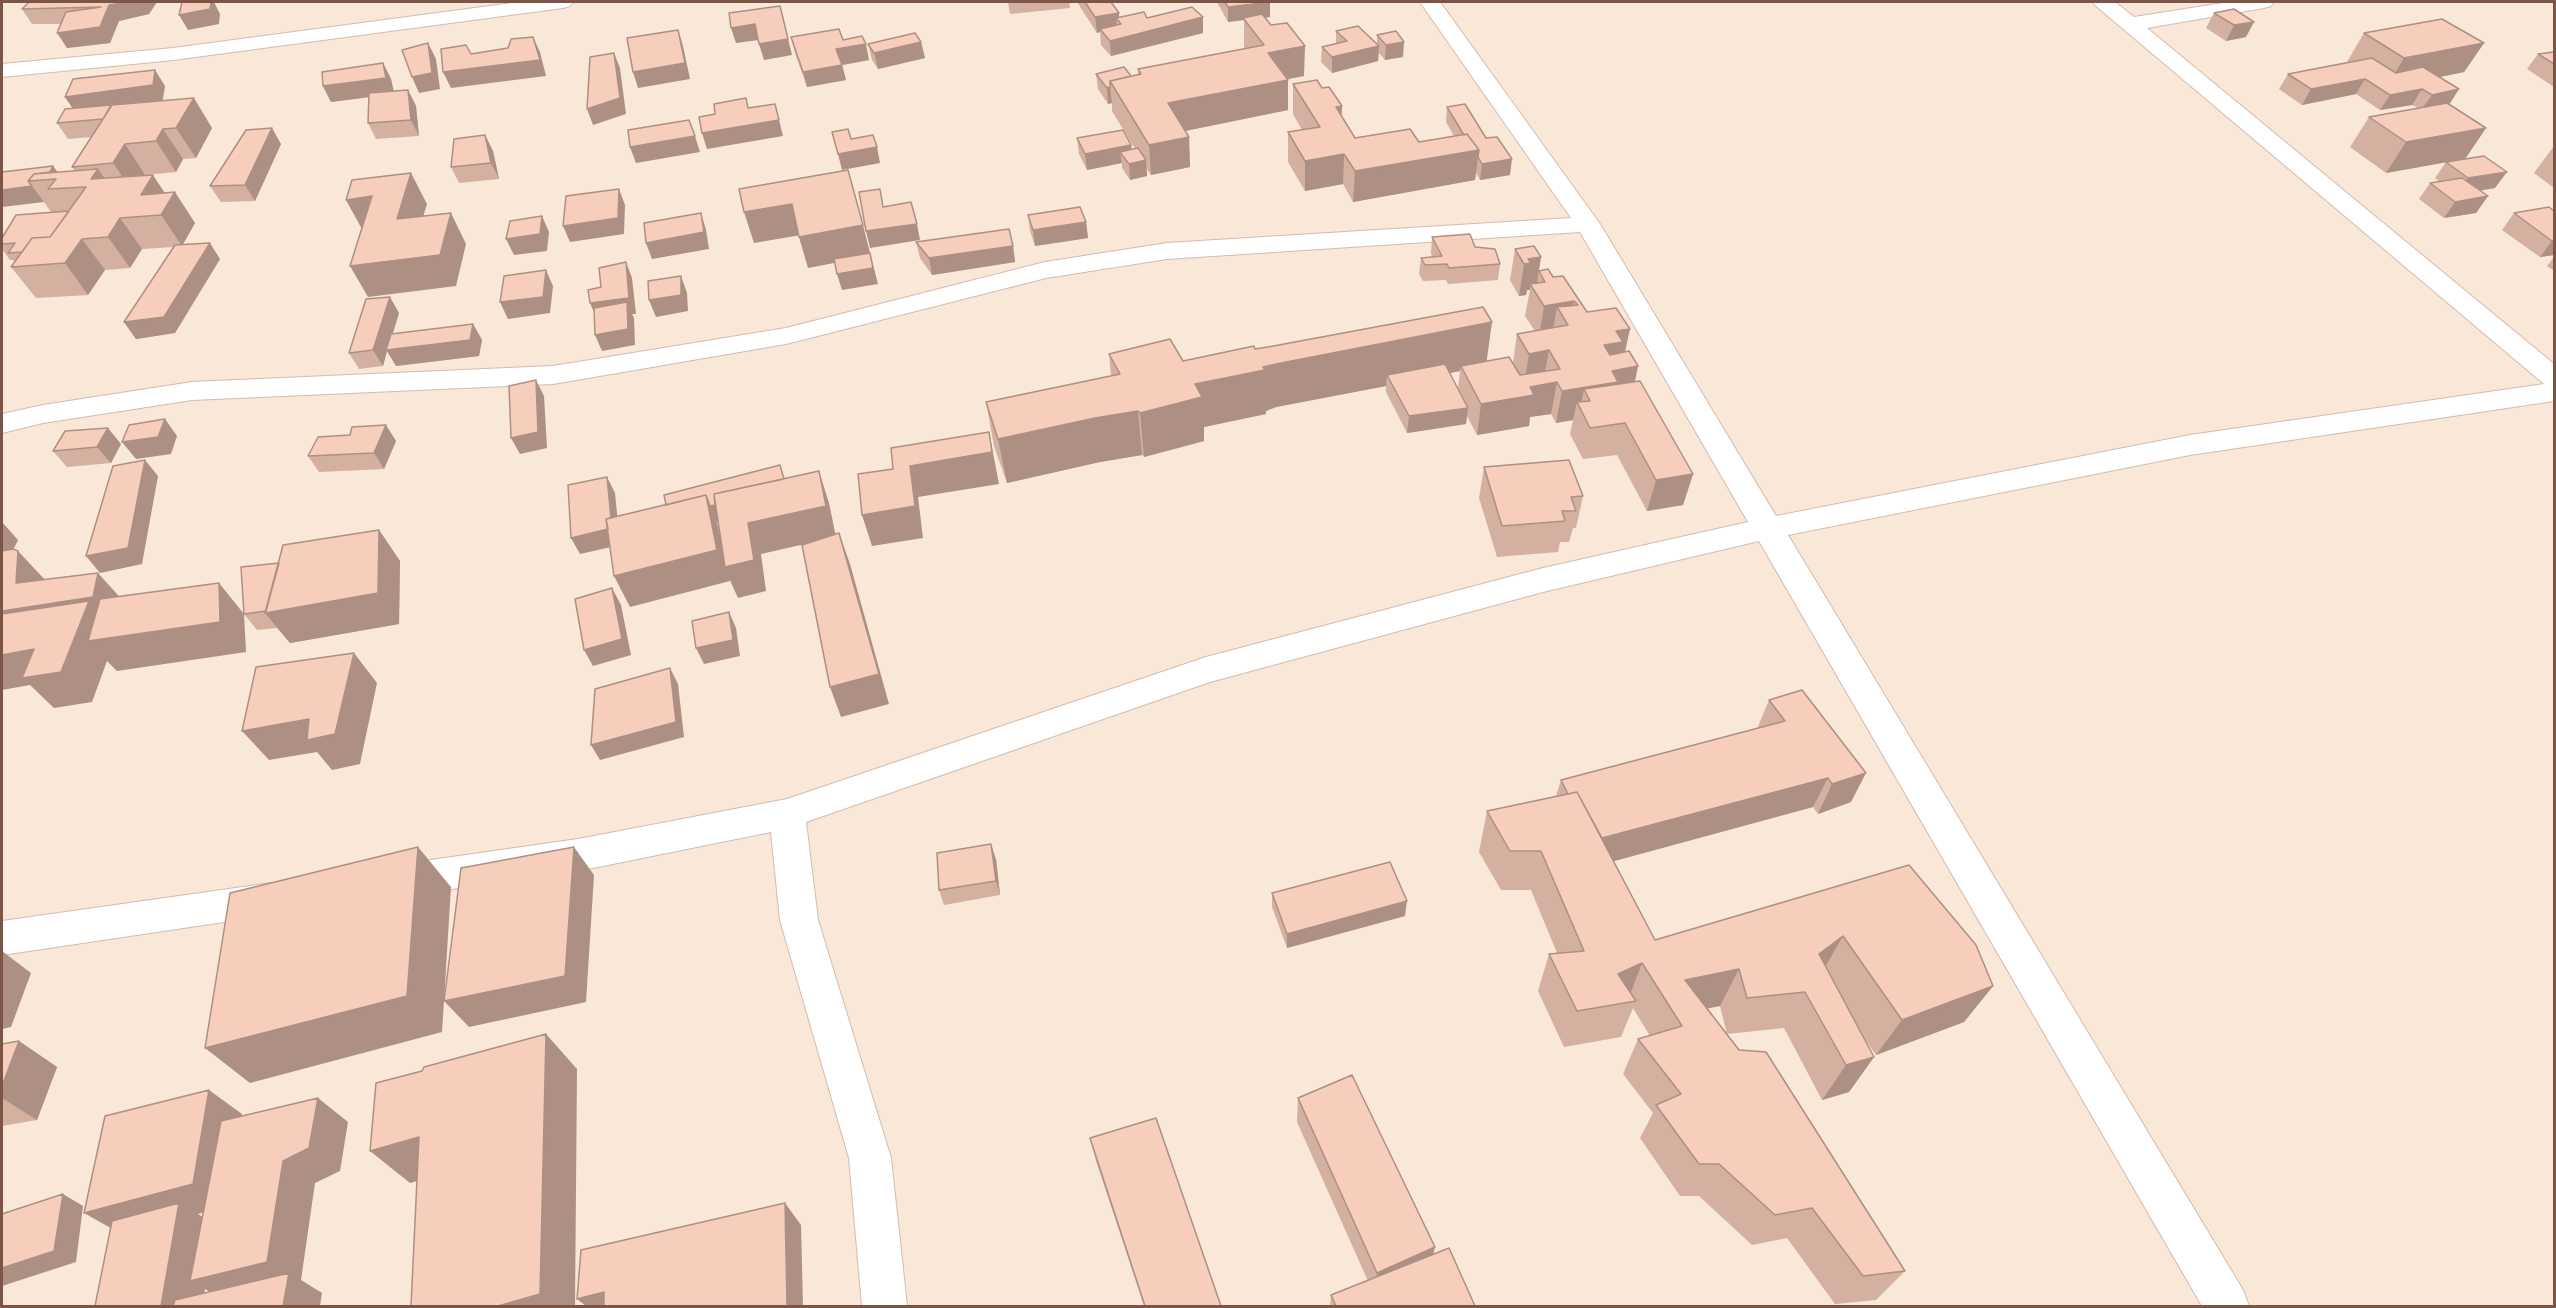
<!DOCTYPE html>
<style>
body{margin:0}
#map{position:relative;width:2556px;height:1308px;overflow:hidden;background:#fef3e7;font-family:Montserrat,sans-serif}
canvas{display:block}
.frame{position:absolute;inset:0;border:3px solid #7c5547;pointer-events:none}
</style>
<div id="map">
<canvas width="2556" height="1308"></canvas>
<div class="frame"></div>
</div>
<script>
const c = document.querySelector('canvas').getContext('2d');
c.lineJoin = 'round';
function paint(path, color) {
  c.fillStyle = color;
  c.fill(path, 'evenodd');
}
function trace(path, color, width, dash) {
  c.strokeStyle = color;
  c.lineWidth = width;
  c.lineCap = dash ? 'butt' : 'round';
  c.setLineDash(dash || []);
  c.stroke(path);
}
const residential = new Path2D(`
 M2,2H2554V1306H2Z`);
const minor = new Path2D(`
 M520,2H573L570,6L563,8L173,60L2,77V64L173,48Z
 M1420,2H1440L1600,224L1776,516L2190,435L2544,384L2096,6L2093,2H2115L2134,17L2229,2H2274L2271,6L2264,8L2147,28L2554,364V401L2190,455L1788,535L2243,1290L2249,1306H2202L1759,541L1543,592L1210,682L806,822L818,920L891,1158L907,1306H862L849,1158L780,920L771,832L578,871L396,897L383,892L377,881L383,870L396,865L578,839L787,799L1206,657L1543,568L1748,522L1580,232L1167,259L1046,278L786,344L553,384L192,400L43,423L2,433V414L43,405L192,382L553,366L786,328L1045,262L1167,243L1571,218Z
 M271,883L284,887L290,899L284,911L271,915L2,955V921Z`);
const wall = new Path2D(`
 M29,2H157L149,14L119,21L110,43L67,48L61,24H32L22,9Z
 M1008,2H1069L1070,8L1010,14Z
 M1077,2H1111L1119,13V17L1147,18L1203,33L1111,56L1101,45L1100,32L1097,33Z
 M1217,2H1269L1270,17L1265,18L1304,76L1287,79L1288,110L1185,131L1189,137L1190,167L1151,175L1146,168L1147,176L1130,180L1122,168V163L1087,170L1079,154L1077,138L1131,145L1132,149H1135L1112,111V103L1108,104L1098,89L1096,74L1131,76L1138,75V69L1245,49L1244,47V20L1228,22Z
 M2234,9L2246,37L2226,41L2206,28L2214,13Z
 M1336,31L1377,44V35L1403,57L1385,60L1379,53L1378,61L1332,73L1321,62L1322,47L1336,43Z
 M2364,33L2484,43L2464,72L2440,77L2449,104L2486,128L2465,159L2495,188L2480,191L2488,196L2476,213L2444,218L2419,199L2430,183L2440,182L2435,178L2446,162L2386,173L2350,147L2369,117L2418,108L2412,105L2380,110L2356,94L2302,105L2279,89L2288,74L2347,62Z
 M791,37L843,40L869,60L842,65L846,80L807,87L795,53Z
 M921,42L925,58L878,69L872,60L868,44Z
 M2554,52V87L2527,69L2538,54Z
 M383,63L391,79L394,91L408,90L416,106L419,136L376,139L368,123V97L331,102L323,86Z
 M1293,84L1355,138L1419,142L1454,136L1446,122L1447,107L1510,175L1480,180L1476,173L1475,180L1353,202L1343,184L1305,191L1288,162V132L1302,130L1293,114Z
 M165,86L163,100L212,128L196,158L183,159L176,172L145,175V176L165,193L195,223L183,244L220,259L175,333L136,339L124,322L174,247L142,249L130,268L105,270L88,295L36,298L11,267L15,262L13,260H10L2,249V238L51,212L44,202L2,172L53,166L57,172L75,171L72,167L91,137L68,139L57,123L73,109L65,97Z
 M485,135L493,151L499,179L459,183L451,167Z
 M281,144L255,201L221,202L210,186Z
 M2554,146V188L2534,173Z
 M2554,211V255L2540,257L2502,230L2514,213Z
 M1028,215L1086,222L1088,238L1035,246L1030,231Z
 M1432,237L1475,247L1500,264L1498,280L1448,284L1446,280L1423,281L1419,274L1421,258L1433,257L1431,254Z
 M916,242L1013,246L1015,262L932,275L920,258Z
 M1515,249L1541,257L1537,283L1539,271L1553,277L1638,366L1635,382L1693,474L1683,505L1647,511L1617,455L1583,459L1570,434L1573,420L1556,423L1551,414L1530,417L1529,426L1477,435L1467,416L1466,424L1407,433L1386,392V386L1276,407L1266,411V414L1204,427V441L1144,457L1142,455L1100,462L1007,483L994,446L986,402L1111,376L1109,354L1183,361L1255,349L1513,363L1517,334L1535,331L1525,316L1530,290H1527L1526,295L1519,296L1510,280ZM1460,371L1458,389L1450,373Z
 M2554,257V271L2547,266Z
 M399,313L392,334L473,324L482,340L479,356L396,366L387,351L383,366L359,369L349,353Z
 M396,441L384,469L319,472L308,456Z
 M121,444L111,463L67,467L53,451Z
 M1484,467L1583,496L1576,528H1573L1569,542H1560L1558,552L1497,557L1479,498Z
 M379,530L400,561L399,624L290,643L277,628L257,630L244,614L279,563Z
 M1769,700L1851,802L1818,814L1813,807L1614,861L1655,940L1909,865L1993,986L1964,1022L1876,1055L1864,1038L1874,1057L1849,1092L1822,1100L1784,1028L1727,1034L1905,1271L1876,1300L1835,1304L1787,1238L1752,1245L1699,1196H1680L1640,1138L1653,1113L1623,1074L1638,1039L1650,1036L1633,1008L1621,1037L1564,1047L1538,991L1549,954L1557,953L1531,890H1501L1479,852L1487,811L1556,796L1561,780L1757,729ZM1720,1006L1727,1034L1707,1008Z
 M996,859L1000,895L944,905L939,890Z
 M1272,893L1405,916L1287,948L1272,907Z
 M19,1041L57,1067L37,1120L2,1126V1044Z
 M1298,1098L1433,1254L1475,1306H1330L1331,1295L1368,1281L1297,1122Z
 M1090,1138L1221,1306H1144L1096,1161Z`);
const shadedWall = new Path2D(`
 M128,2H157L149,14L119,21L110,43L67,48L57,33L109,5Z
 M211,2H214L220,14L219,24L188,30L179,15Z
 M1270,2V17L1245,20L1243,18L1244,20L1228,22V7Z
 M780,6L792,55L764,60L759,44Z
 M1119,13V22L1116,18L1117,29H1100V32L1097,33L1095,17Z
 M1203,17V33L1111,56L1110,41Z
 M2254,22L2246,37L2226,41L2234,25Z
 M755,24L759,40L736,43L731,28Z
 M678,30L683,46L690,79L638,88L633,72Z
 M533,37L540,52L546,76L451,88L443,72L540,60Z
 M921,42L925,58L878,69L874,53Z
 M1404,42L1403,57L1385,60L1386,45Z
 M428,43L436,59L440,89L419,93L412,77Z
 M2484,43L2464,72L2386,88L2404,58Z
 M866,44L869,60L842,65L846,80L807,87L803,72L836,49Z
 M1305,46L1304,76L1268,83V53Z
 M1379,46L1378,61L1332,73V57Z
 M614,53L620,68L626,114L593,125L587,109Z
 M383,63L391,79L394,94L331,102L323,86Z
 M155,70L165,86L162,101L130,116L76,113L65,97Z
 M2365,79L2356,94L2302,105L2311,89Z
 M1288,80V110L1170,134L1168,103Z
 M1110,87L1112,103L1108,104L1107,88Z
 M2422,89L2412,105L2380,110L2390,95Z
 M2459,89L2449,105L2421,110L2432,95Z
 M408,90L416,106L419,136L411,120Z
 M194,98L212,128L196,158L176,128Z
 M775,104L783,136L707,149L702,133Z
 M1342,106L1341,137L1336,107Z
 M272,128L281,144L255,201L245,185Z
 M2486,128L2465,159L2386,173L2406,142Z
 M163,129L183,159L176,172L156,141Z
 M485,135L493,151L499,179L491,163Z
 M695,136L700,152L636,163L630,147Z
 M1189,137L1190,167L1151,175L1149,145Z
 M125,144L145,175L134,194L113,163Z
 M1131,145L1133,161L1120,152L1122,163L1087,170L1085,154Z
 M877,147L880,163L842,170L838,154Z
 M1479,150L1475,180L1353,202L1355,171Z
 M1344,154L1343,184L1305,191V161Z
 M1512,159L1510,175L1480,180L1482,164Z
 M1146,160L1147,176L1130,180L1129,164Z
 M53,166L65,182L56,179L46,180Z
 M98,169L120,200L91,179Z
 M2507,172L2495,188L2457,194L2468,178Z
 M411,173L427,204L413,250L397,219Z
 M153,175L170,201L175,192L195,223L182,246L161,215L141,195Z
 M32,186L44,202L2,207V190Z
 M619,189L625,205L624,234L570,242L563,226Z
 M372,196L363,231L346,200Z
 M2488,196L2476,213L2444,218L2455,202Z
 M792,204L801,235L754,243L744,212Z
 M451,213L466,244L456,286L368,297L350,266Z
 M701,213L706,230L709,249L652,259L646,243Z
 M542,216L549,232L547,251L514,255L506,239Z
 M120,218L142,249L130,268L108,237Z
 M1086,222L1088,238L1035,246L1033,230Z
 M917,224L920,240L870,248L866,231Z
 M863,225L870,253L878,284L842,290L837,274L871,256L808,268L799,237Z
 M82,239L105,270L88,295L65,263Z
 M2552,241H2554V255L2540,257Z
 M210,243L220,259L175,333L136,339L124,322Z
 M1013,246L1015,262L932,275L929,258Z
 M1541,257L1536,289L1530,284V290H1527L1526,295L1519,296L1524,264L1528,259Z
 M626,262L632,278L636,314H632L634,318L635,345L602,351L595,335L597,319L590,303Z
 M546,270L553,286L550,313L508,319L500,302Z
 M681,276L687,293L688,311L656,317L649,300Z
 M390,297L399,313L388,350L473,324L482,340L479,356L396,366L387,351L383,366L373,350Z
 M1574,301L1568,332V325L1557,307L1552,335L1539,337L1544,306Z
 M1492,322L1486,366H1461L1460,371L1392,385L1387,375L1386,386L1276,407L1266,411V414L1204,427V441L1144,457L1140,413L1195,384L1276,364Z
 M1630,329L1623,361L1638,366L1631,398L1590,401L1584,389L1580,409L1577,402L1573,420L1556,423L1562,391L1616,331Z
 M1549,350L1543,382L1524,385L1529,354Z
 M536,380L544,396L547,448L520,454L511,438Z
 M1557,382L1551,414L1530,417L1529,426L1477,435L1481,404L1530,387Z
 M1468,408L1466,424L1407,433L1409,416Z
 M1138,411L1142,455L1100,462L1007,483L998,439L1095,418Z
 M165,419L177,436L171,454L136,459L122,442Z
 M386,425L396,441L384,469L374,453Z
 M108,428L121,444L111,463L97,447Z
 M989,432L999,484L918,497L923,538L872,546L862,515L910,466Z
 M145,460L158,476L142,564L100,573L86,556Z
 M780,465L792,503L717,522L727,566L754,560L748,523L826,506L819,471L829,503L836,537L761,554L766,591L738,598L729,578L730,581L630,607L614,576L717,550L712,524L676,533L669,517L708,507L706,495L710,506L786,486Z
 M1693,474L1683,505L1647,511L1656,480Z
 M607,477L615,493L620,545L580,554L571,538Z
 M2,522L18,540L2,573Z
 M379,530L400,561L399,624L290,643L265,613Z
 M839,533L850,564L889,704L841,717L830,687Z
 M18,551L47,582L98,573L126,604L219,583L244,614L246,652L117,671L107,661L92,702L54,708L30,685L2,690V655L34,649L76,635L2,647V611L16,583Z
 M612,588L621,605L631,655L593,666L584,650Z
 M729,612L736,628L740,656L704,664L696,648Z
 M354,653L377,683L360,764L332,770L317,752L269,760L242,731Z
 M670,668L678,684L684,737L600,760L591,745Z
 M1866,773L1851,802L1818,814L1832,784Z
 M1828,778L1813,807L1585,869L1593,841Z
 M991,844L996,859L1000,895L996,881Z
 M418,847L451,887L444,1001L574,847L594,875L586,1002L469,1027L444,1001L442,1032L250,1083L205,1048Z
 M1407,901L1405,916L1287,948V934Z
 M1843,936L1821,974L1819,954Z
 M2,951L31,973L11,1027L2,1029Z
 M1642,963L1628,1000L1618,974Z
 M1739,969L1720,1006L1675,1015L1685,980Z
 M1993,986L1964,1022L1876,1055L1902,1020Z
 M546,1034L577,1069L575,1306H498Z
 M19,1041L57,1067L37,1120L2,1098V1086Z
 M1874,1057L1849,1092L1822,1100L1846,1065Z
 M209,1090L242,1114L228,1206L198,1214L215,1225L283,1161L318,1098L348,1122L340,1171L315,1183L301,1280L322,1293L320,1306H283L226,1301L205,1289L202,1306H161L123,1235L84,1213Z
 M419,1137L457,1169L410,1183L370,1151Z
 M63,1194L83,1206L76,1262L2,1286V1268Z
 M785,1203L801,1225L803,1306H787Z
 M1435,1247L1430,1268L1374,1293L1377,1273Z
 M604,1292L621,1306H586L577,1299Z`);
const building = new Path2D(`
 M29,2H128L109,5L100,27L57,33L66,12L101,7L22,9Z
 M182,2H211L210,9L179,15Z
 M1085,2H1111L1119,13L1095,17Z
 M1225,2H1270L1228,7Z
 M780,6L788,39L759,44L755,24L731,28L729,13Z
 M1192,7L1203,17L1110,41L1100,29L1121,24L1116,18L1144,12L1147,18Z
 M2234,9L2254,22L2234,25L2214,13Z
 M1262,14L1271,25L1287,23L1305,46L1268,53L1288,80L1168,103L1189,137L1149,145L1110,81L1141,74L1138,69L1264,45L1243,18Z
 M2442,19L2484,43L2404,58L2364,33Z
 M1358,26L1379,46L1332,57L1322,47L1347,41L1336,31Z
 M839,29L843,40L862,36L866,44L836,49L842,65L803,72L791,37Z
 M678,30L685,63L633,72L627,38Z
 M1396,31L1404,42L1386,45L1377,35Z
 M915,33L921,42L874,53L868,44Z
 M533,37L540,60L443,72L441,49L466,45L471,54L508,48L511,39Z
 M428,43L432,73L412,77L402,50Z
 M2554,52V64L2538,54Z
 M614,53L620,98L587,109L590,57Z
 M2372,58L2396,73L2423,67L2459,89L2432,95L2422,89L2390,95L2365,79L2311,89L2288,74Z
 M383,63L386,78L323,86L322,72Z
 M1124,67L1131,76L1110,81V87L1107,88L1096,74Z
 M155,70L153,85L65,97L73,79Z
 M1317,80L1322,88L1329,87L1342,106L1336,107L1355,138L1410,129L1419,142L1467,134L1479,150L1355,171L1344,154L1305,161L1288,132L1320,127L1293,84Z
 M408,90L411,120L368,123L369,93Z
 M194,98L176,128L163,129L156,141L125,144L113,163L72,167L112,105Z
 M746,98L748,108L775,104L779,120L702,133L699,117L715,114L714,104Z
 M2447,103L2486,128L2406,142L2369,117Z
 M1465,104L1486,138L1497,137L1512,159L1482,164L1478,157L1479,150L1467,134L1464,135L1447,107Z
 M111,105L103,119L57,123L65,109Z
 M689,120L695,136L630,147L628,130Z
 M272,128L245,185L210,186L246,130Z
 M848,129L851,139L873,135L877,147L838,154L832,132Z
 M1123,130L1131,145L1085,154L1077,138Z
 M485,135L491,163L451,167L454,139Z
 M1138,148L1146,160L1129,164L1120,152Z
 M2484,156L2507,172L2468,178L2446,162Z
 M53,166L50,172L34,174L28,181L32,186L2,190V172Z
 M98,169L91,179L153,175L141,195L175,192L161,215L120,218L108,237L82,239L65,263L11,267L32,238L50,237L86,187L48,189L56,179L28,181L34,174Z
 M848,170L863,225L799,237L792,204L744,212L739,189Z
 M411,173L397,219L451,213L440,255L350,266L372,196L346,200L352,180Z
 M2462,178L2488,196L2455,202L2430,183Z
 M619,189L618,218L563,226L566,196Z
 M880,189L883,207L911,202L917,224L866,231L859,192Z
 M1080,207L1086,222L1033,230L1028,215Z
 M2549,207L2554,211V241H2552L2514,213Z
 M69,211L50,237L32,238L22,252L8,253L15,243L2,244V238L16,215Z
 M701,213L704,232L646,243L644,223Z
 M542,216L540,234L506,239L510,221Z
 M1009,229L1013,246L929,258L916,242Z
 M1470,234L1475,247L1495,249L1500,264L1449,268L1447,264L1425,265L1421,258L1442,256L1432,237Z
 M210,243L164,317L124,322L175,245Z
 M1534,246L1541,257L1528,259L1531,263L1524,264L1515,249Z
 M870,253L873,268L837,274L834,259Z
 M626,262L629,298L590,303L588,290L601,287L599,268Z
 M1548,269L1553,277L1563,276L1587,312L1616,308L1630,329L1616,331L1623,342L1604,345L1610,355L1629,351L1638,366L1612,371L1618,382L1562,391L1557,382L1530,387L1534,395L1481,404L1461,366L1509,357L1520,375L1560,369L1549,350L1529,354L1517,334L1568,325L1557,307L1578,305L1574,301L1544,306L1530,284L1545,282L1539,271Z
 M546,270L543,297L500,302L504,276Z
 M681,276V295L649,300L648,281Z
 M390,297L373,350L349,353L366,299Z
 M627,302L628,329L595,335L594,308Z
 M1483,307L1492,322L1276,364L1263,367L1265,370L1195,384L1202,397L1140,413L1138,411L1095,418L998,439L986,402L1120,374L1109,354L1170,339L1183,361L1254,346L1255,349L1268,347Z
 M473,324L470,340L386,350L391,334Z
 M1445,364L1468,408L1409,416L1387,375Z
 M536,380L538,432L511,438L509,386Z
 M1640,381L1693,474L1656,480L1625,423L1590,428L1577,402L1590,401L1584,389Z
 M165,419L158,437L122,442L129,425Z
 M386,425L374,453L308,456L318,437L350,435L352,427Z
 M108,428L97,447L53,451L65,431Z
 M989,432L992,452L910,466L915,506L862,515L858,474L893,469L891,448Z
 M145,460L128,548L86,556L113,466Z
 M1569,460L1583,496L1571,497L1576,511H1562L1565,521L1502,526L1484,467Z
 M780,465L784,479L714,494L715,505L710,506L706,495L666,505L664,495Z
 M819,471L826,506L748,523L754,560L725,567L714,494Z
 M607,477L611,518L606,519L608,529L571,538L568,485Z
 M706,495L717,550L614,576L606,519Z
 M379,530L378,593L265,613L283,545Z
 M839,533L879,674L830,687L802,545Z
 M13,549L18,551L16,583L98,573L93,597L2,611V551Z
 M279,563L266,611L244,614L241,567Z
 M219,583L220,622L88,641L100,599Z
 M612,588L622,639L584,650L575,599Z
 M89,601L61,672L22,678L34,649L2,655V614Z
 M729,612L733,640L696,648L692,621Z
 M354,653L335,734L307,740L309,719L242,731L256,667Z
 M670,668L676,722L591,745L595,689Z
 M1802,690L1866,773L1832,784L1828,778L1602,838L1577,792L1568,794L1561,780L1785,721L1769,700Z
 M1577,792L1655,940L1909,865L1976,945L1993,986L1902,1020L1843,936L1819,954L1874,1057L1846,1065L1805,992L1747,998L1739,969L1685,980L1739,1050L1766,1052L1905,1271L1863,1276L1812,1208L1775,1215L1719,1164H1699L1656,1105L1681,1094L1638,1039L1682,1026L1642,963L1618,974L1636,1001L1577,1011L1549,954L1584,951L1541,851H1510L1487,811Z
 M991,844L996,881L939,890L937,853Z
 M418,847L407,996L205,1048L230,893Z
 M574,847L565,976L444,1001L461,868Z
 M1390,862L1407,901L1287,934L1272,893Z
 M546,1034L540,1294L498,1306H411L419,1137L370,1151L376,1083L422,1071L424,1067Z
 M19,1041L2,1086V1044Z
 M1352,1075L1435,1247L1377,1273L1298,1098Z
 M209,1090L193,1184L84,1213L105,1116Z
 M318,1098L309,1148L283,1161L267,1262L190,1281L221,1121Z
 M1156,1118L1221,1306H1145L1090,1138Z
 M63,1194L54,1251L2,1268V1214Z
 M179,1203L161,1306H95L112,1221Z
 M785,1203L787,1306H604V1292L577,1299L581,1250Z
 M1449,1248L1475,1306H1336L1331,1295Z
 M289,1273L283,1306H173L175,1300Z`);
paint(residential, '#f9e7d7');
trace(minor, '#d5bbad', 2);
paint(minor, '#fff');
paint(wall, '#d4b0a1');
paint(shadedWall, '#ad9083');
paint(building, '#f7cdbb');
trace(building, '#ad9083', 1.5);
</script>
